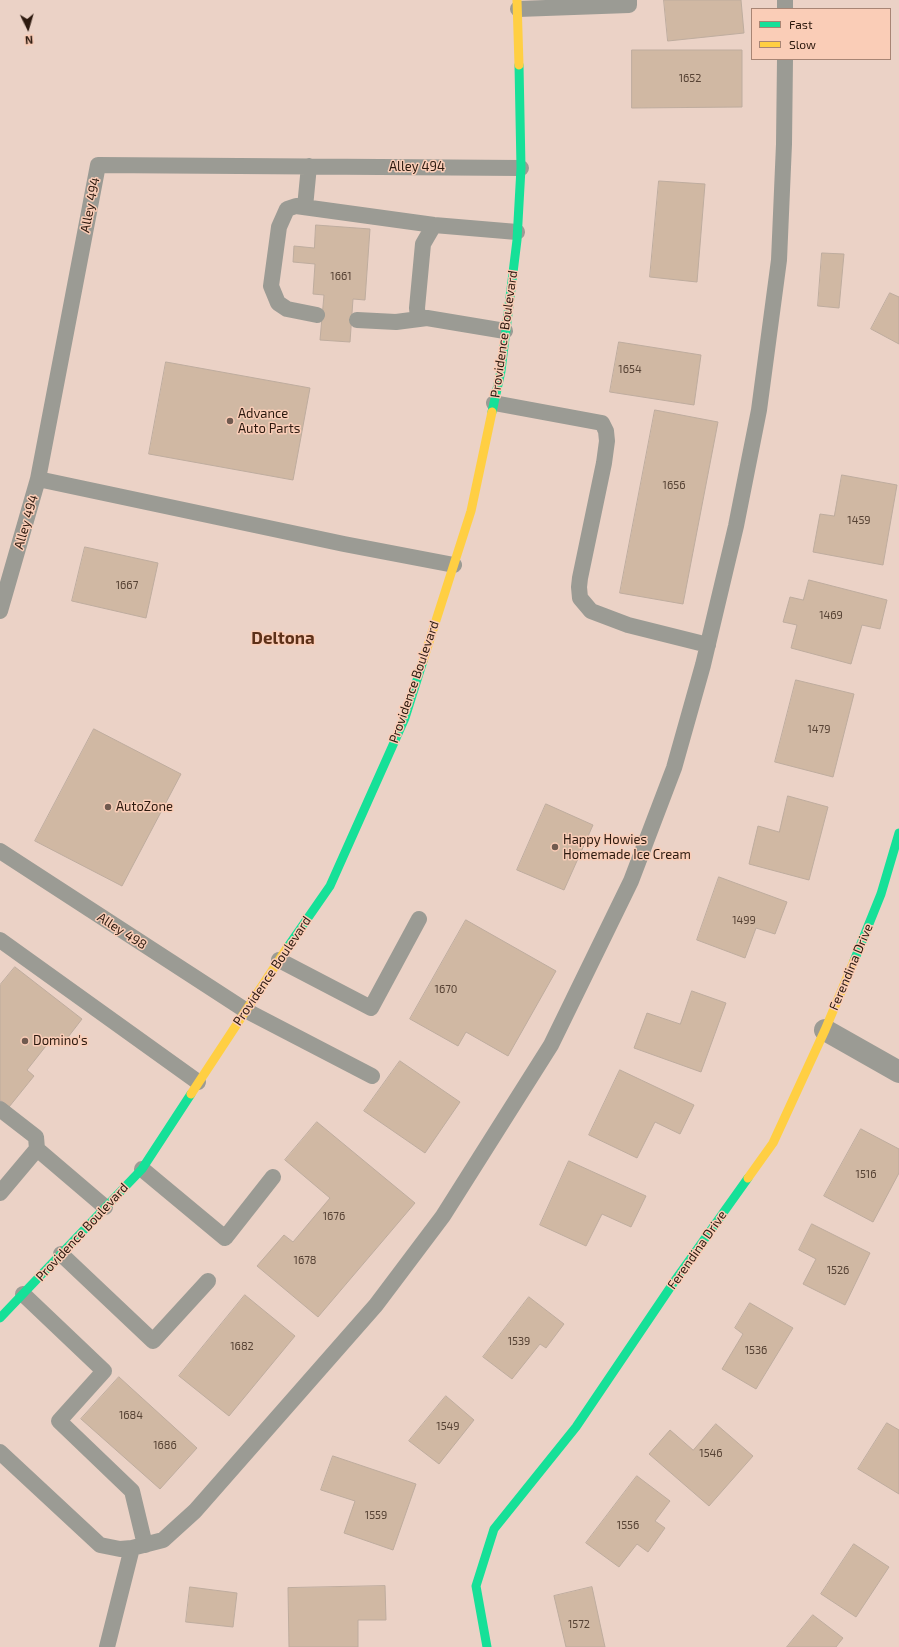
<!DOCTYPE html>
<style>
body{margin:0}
#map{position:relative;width:899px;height:1647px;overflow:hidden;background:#ebd2c6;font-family:"Exo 2",sans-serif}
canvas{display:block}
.legend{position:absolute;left:751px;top:8px;width:140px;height:52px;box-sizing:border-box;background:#facdb7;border:1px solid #a88574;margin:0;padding:5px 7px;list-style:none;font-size:12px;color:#2d1a0f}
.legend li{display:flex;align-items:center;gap:8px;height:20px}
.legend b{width:20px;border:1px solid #a88574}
.north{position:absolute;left:8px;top:8px;width:40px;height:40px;-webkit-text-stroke:3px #facdb7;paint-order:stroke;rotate:175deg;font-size:11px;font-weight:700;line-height:16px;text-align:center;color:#2d1a0f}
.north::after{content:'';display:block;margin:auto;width:14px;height:18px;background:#2d1a0f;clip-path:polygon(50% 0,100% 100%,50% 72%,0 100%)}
</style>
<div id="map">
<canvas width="899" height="1647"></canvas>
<ul class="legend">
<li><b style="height:5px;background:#16e098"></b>Fast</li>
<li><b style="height:5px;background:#ffcf43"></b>Slow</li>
</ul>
<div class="north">N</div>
</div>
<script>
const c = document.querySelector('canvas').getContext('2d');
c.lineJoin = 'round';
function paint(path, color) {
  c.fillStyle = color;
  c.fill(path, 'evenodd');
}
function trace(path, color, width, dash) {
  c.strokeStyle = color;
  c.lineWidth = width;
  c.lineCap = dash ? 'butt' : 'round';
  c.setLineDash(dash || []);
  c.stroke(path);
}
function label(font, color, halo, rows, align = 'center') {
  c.font = font + ' "Exo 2",sans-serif';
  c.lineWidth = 3;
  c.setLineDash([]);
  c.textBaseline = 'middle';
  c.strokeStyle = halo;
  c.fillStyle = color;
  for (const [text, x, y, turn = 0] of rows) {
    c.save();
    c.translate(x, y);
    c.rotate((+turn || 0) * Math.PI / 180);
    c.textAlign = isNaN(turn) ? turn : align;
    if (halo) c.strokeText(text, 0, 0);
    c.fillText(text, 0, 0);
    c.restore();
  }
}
const building = new Path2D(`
 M664,0H741L744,33L668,41Z
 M632,50H742V107L632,108Z
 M659,181L705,184L697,282L650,277Z
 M316,225L370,229L365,300L353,299L350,342L320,340L324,295L313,294L315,264L293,262L294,246L314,248Z
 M822,253L844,254L839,308L818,306Z
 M890,293L899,297V344L871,329Z
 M619,342L701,355L694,405L610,392Z
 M166,362L310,388L293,480L149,454Z
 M655,410L718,422L683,604L620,593Z
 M842,475L897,485L883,565L813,552L820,514L834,516Z
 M85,547L158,563L146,618L72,601Z
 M809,580L887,600L880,629L862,625L851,664L791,648L797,625L783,622L790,597L803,600Z
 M796,680L854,694L833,777L775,762Z
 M94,729L181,774L122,886L35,841Z
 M788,796L828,807L809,880L749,864L758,826L779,832Z
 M546,804L593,825L564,890L517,870Z
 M719,877L787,902L775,934L756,928L745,958L697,940Z
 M466,920L556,971L508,1056L466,1032L458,1046L410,1019Z
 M15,967L82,1019L62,1045L53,1037L27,1070L34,1076L9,1107L0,1100V985Z
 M692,991L726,1003L701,1072L634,1048L647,1013L680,1024Z
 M400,1061L460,1102L425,1153L364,1111Z
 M620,1070L694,1105L680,1134L655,1122L637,1158L589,1135Z
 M317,1122L415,1203L318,1317L257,1266L284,1235L293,1242L330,1198L285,1160Z
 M861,1129L899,1149V1173L873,1222L824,1196Z
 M569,1161L646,1196L631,1227L602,1214L586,1246L540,1225Z
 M812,1224L870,1253L845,1305L803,1284L816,1259L799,1250Z
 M245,1295L295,1336L229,1416L179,1376Z
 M529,1297L564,1324L546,1348L540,1344L512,1379L483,1357Z
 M750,1303L793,1328L756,1389L722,1369L743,1334L735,1328Z
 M119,1377L197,1448L160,1489L81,1419Z
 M446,1396L474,1420L439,1464L409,1441Z
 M887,1423L899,1430V1494L858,1469Z
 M716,1424L753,1456L709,1506L649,1454L670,1430L693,1450Z
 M333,1456L416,1484L393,1550L344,1533L355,1501L321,1490Z
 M637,1476L670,1501L655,1521L665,1528L648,1552L637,1544L619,1567L586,1543Z
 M854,1544L889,1567L856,1617L821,1594Z
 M385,1586L386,1620H358V1647H289L288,1588Z
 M190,1587L237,1593L233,1627L186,1622Z
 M592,1587L605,1647H566L554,1596Z
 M813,1615L843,1638L836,1647H787Z`);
const lane = new Path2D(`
 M518,9L629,5V0
 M785,9V0
 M305,207L309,166
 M317,315L287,309L278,303L271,286L279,227L287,209L296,206L434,225L517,232
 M418,318L417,308L423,244L434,225
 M357,320L396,322L427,318L505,331
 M494,403L602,423L606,431L607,441L604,463L580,578L579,587L580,598L591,611L628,625L708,645
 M38,479L344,544L454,565
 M0,611L38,479L98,165L521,168
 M0,851L245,1010L372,1076
 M0,940L198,1082
 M279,960L371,1008L419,919
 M0,1109L36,1137L37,1149
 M142,1169L225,1238L273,1177
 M0,1193L37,1149L105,1207
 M61,1254L153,1341L208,1281
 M23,1294L104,1371L59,1421L132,1491L145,1545
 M0,1452L100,1545L120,1549L132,1548L163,1540L195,1511L376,1305L443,1216L551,1045L631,881L674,768L703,665L736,526L759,410L779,260L784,144L785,59
 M107,1647L132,1548`);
const street = new Path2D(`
 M825,1030L899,1072`);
const fast = new Path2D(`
 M492,412L501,371L517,240L521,168L519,65
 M287,948L330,886L405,718L423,661
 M854,961L881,894L899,833
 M0,1318L142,1169L191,1094
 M487,1647L476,1586L494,1529L576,1427L676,1279L748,1178`);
const slow = new Path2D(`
 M517,0L519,65
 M423,661L471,511L492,412
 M191,1094L287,948
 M748,1178L773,1143L825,1030L854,961`);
const markers = [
 [230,421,4,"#705a4f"],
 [108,807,4,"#705a4f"],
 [555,847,4,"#705a4f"],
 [25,1041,4,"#705a4f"]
];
const numberNames = [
 ["1652",690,78],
 ["1661",341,276],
 ["1654",630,369],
 ["1656",674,485],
 ["1459",859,520],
 ["1667",127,585],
 ["1469",831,615],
 ["1479",819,729],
 ["1499",744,920],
 ["1670",446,989],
 ["1516",866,1174],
 ["1676",334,1216],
 ["1678",305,1260],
 ["1526",838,1270],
 ["1539",519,1341],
 ["1682",242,1346],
 ["1536",756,1350],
 ["1684",131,1415],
 ["1549",448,1426],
 ["1686",165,1445],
 ["1546",711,1453],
 ["1559",376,1515],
 ["1556",628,1525],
 ["1572",579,1624]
];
const streetNames = [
 ["Alley 494",417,167],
 ["Alley 494",90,205,-79],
 ["Providence Boulevard",504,334,-82],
 ["Alley 494",26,522,-74],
 ["Providence Boulevard",414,682,-71],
 ["Alley 498",122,931,33],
 ["Ferendina Drive",851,967,-67],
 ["Providence Boulevard",272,971,-56],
 ["Providence Boulevard",82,1232,-47],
 ["Ferendina Drive",697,1250,-55]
];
const poiNames = [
 ["Advance",238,414],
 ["Auto Parts",238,429],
 ["AutoZone",116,807],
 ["Happy Howies",563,840],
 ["Homemade Ice Cream",563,855],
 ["Domino's",33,1041]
];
const districtNames = [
 ["Deltona",283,638]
];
paint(building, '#d0b8a3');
trace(building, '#beac9e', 1);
trace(lane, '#9b9b94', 16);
trace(street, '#9b9b94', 22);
trace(fast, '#16e098', 9);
trace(slow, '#ffcf43', 9);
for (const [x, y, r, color] of markers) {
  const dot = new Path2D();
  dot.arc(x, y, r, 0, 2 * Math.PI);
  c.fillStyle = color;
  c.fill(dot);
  trace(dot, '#facdb7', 1.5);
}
label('11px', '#564234', null, numberNames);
label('13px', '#2d1a0f', '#facdb7', streetNames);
label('13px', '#2d1a0f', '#facdb7', poiNames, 'left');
label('bold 17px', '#5d3119', '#facdb7', districtNames);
</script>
